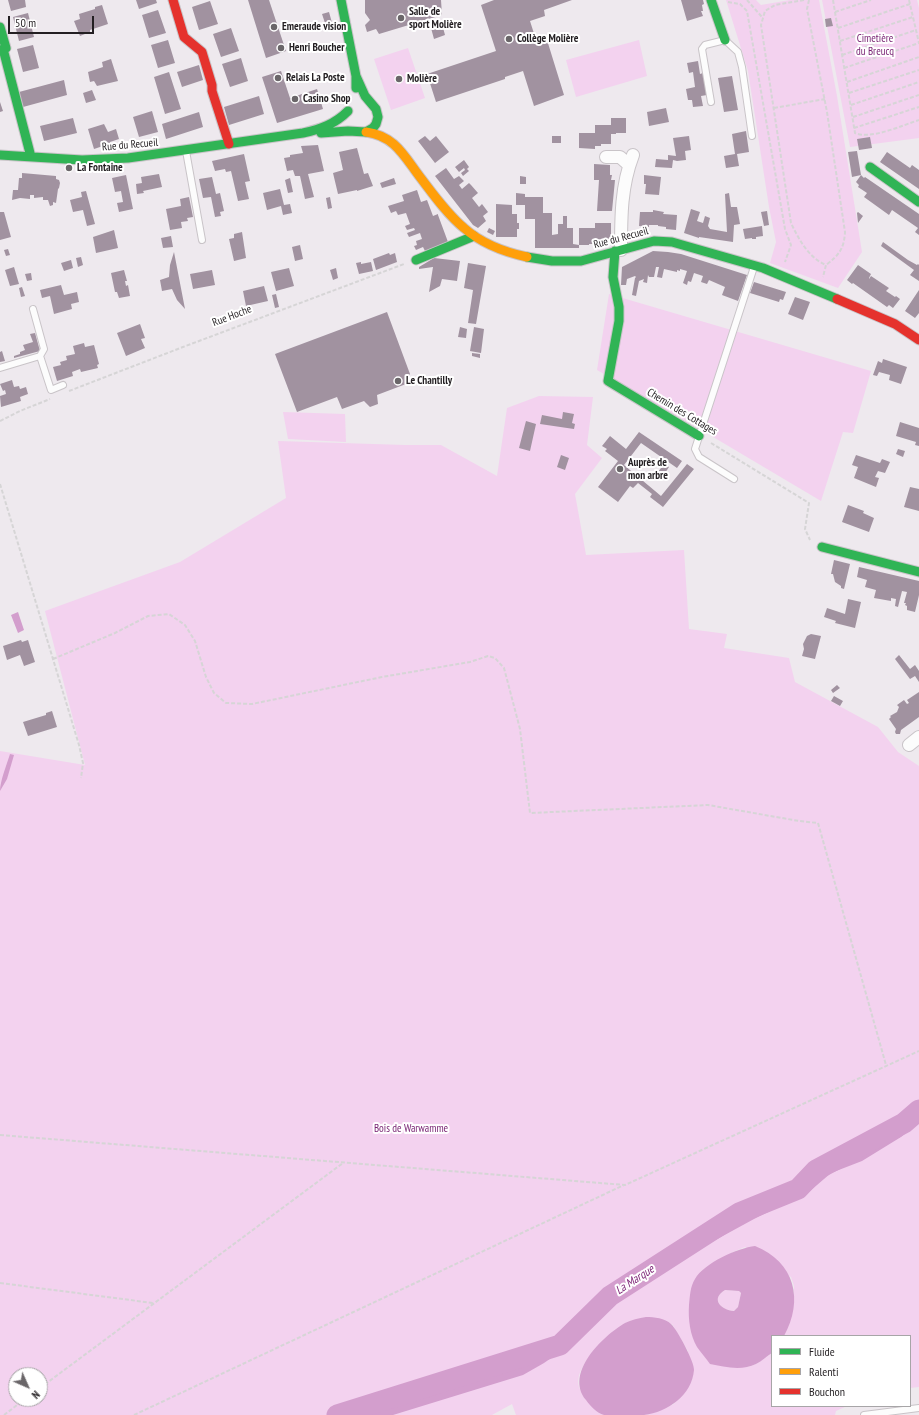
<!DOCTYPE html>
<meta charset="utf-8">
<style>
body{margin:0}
#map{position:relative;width:919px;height:1415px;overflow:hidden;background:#eee9ee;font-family:"PT Sans Narrow",sans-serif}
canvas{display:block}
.legend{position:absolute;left:771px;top:1335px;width:140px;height:72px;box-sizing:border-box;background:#fff;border:1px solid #a7a5a7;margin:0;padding:5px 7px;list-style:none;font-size:12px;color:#231f22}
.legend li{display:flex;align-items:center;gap:8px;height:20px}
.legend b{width:20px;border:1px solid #a7a5a7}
.north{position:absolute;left:8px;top:1367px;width:40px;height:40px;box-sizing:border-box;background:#fff;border:1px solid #a7a5a7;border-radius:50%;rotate:135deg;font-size:11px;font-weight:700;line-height:16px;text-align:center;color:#231f22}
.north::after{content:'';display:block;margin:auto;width:14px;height:18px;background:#6a6669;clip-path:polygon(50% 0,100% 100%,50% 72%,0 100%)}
.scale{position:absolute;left:8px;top:16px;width:86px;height:18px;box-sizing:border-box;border:2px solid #231f22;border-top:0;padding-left:5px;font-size:12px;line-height:14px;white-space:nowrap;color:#231f22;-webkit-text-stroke:3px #fff;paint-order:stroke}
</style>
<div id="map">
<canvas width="919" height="1415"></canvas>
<ul class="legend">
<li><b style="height:5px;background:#30b455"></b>Fluide</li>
<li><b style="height:5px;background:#ff9f0a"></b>Ralenti</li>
<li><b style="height:5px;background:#e5322d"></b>Bouchon</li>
</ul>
<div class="north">N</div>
<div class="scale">50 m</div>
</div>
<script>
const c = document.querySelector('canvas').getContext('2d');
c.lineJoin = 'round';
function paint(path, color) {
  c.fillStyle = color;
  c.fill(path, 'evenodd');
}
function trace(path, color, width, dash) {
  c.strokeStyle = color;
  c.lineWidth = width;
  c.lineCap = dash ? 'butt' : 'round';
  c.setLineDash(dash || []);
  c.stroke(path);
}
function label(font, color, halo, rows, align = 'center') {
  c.font = font + ' "PT Sans Narrow",sans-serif';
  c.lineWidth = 4;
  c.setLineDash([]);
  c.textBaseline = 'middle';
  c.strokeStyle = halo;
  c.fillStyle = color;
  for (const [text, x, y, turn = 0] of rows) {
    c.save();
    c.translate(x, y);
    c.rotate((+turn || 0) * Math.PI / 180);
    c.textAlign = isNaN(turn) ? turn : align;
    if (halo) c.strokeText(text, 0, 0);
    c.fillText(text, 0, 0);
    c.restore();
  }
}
const green = new Path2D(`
 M726,0H756L761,5L790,0H819L837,96L862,252L838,288L770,263L776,242L769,207L748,71Z
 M822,0H917L919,8V138L850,147Z
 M639,40L647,76L576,97L566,60Z
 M408,48L425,98L391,110L374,59Z
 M609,294L871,371L853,433L843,432L821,501L698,428L597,370Z
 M539,396L593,397L587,445L602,458L575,494L586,555L684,550L689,629L727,634L724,648L789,658L795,682L878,727L898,752L919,766V1387L910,1388V1336H784L794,1295V1286L791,1277L745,1247L733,1252L703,1270L747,1367L756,1364L772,1353V1406H847L836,1411L835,1415H644L674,1404L688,1351L672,1324L626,1323C611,1334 570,1367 580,1389C583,1395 597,1408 603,1414L605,1415H516L512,1404L492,1415H0V751L85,765L45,611L180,562L286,498L278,441L405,445H441L497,476L507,408ZM16,1375H40V1399H16Z
 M283,412L345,414L346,442L288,439Z
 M725,1290L739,1291L741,1293L738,1307L734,1311C721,1310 710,1299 725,1290Z`);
const water = new Path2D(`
 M18,612L24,630L18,633L11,615Z
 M10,754L14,755L7,779L0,791C0,781 7,764 10,754Z
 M919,1112V1122L901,1137L862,1161L831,1173L810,1191L754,1219L688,1255L614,1305L598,1318L570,1345L544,1363L523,1375L393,1415H363L493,1376L537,1360L564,1343L597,1311L675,1257L747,1214L796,1192L815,1172L867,1149L894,1133Z
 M755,1246C795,1262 804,1300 784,1336H772V1353C767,1356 762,1361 756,1364C742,1371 724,1367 710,1364C706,1358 701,1353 697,1347C690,1335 688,1319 689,1305C690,1296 690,1287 695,1279C704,1263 738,1248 755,1246ZM725,1290L739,1291L741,1293L738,1307L734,1311C721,1310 710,1299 725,1290Z
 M646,1317C654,1317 665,1318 671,1324C677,1329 695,1363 694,1370C692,1395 668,1412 644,1415C637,1415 629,1415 623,1415C617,1415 610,1415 604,1415C597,1413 590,1406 586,1400C564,1373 603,1336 625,1323C631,1320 639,1318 646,1317Z`);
const river = new Path2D(`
 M337,1415L560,1345L610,1296L739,1213L798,1189L816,1170L904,1123L919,1110`);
const building = new Path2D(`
 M8,0H25L26,7L11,11Z
 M136,0H156L157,3L139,9Z
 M248,0H269L286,51L266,58Z
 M365,0H441L442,15L379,34L376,29L367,32L365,25L370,20L365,13Z
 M494,0H572L544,10L545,16L530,21L537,43L547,40L564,95L534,106L523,71L505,77V79L436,102L427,74L496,51L481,5Z
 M681,0H703L704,4L702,5L703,11H701L703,16L687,21Z
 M210,1L218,24L199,30L192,7Z
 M102,5L108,24L90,30V32L80,36L74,21L80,19L79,14L95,9V7Z
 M158,10L166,33L149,38L142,15Z
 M329,12L334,30L328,32L322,14Z
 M28,13L34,37L19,41L13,17Z
 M831,18L833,26L826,27L825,19Z
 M442,24L445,35L434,39L431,28Z
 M231,28L239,51L221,57L213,34Z
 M168,40L175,63L158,68L151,45Z
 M33,45L39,68L23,72L17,49Z
 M241,58L248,81L230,87L222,64Z
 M111,59L118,81L97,86L94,81L90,82L88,72L103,67L102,62Z
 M698,61L700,74L703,73L707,95L701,96L703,106L693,107L692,100H688L686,89L695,87L693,72L689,73L687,63Z
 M199,65L203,80L182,87L177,72Z
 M281,71L290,98L317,89L323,109L277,123L262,77Z
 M169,72L181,109L165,114L154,77Z
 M732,76L738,110L724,112L718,78Z
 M64,80L67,95L23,107L19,92Z
 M92,90L96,100L86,103L83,93Z
 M259,96L264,114L229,125L224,107Z
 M0,102L3,111L0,112Z
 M666,108L669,122L649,126L647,112Z
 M152,111L158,132L139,137L133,117Z
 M199,112L203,127L166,139L162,124Z
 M73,118L77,133L44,141L40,126Z
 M611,118H626V133H616V134H611V144H601V146H595V149L579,148V133H595V125H611Z
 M104,124L108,132L116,129L119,139L110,142L111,146L104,148L103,146L94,149L88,129Z
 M746,131L749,152L737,154L739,166L726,168L724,156L735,154L732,134Z
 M425,136L430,141L436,136L449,152L435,163L418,141Z
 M552,136H561V143H552Z
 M689,136L691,150L685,151L686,160L677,161L673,160L672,168L655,167L656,159L668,160V155L676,156L673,138Z
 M870,137L872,148L859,150L857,139Z
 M318,145L324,171L308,174L314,197L305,199L300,176H295L293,170L287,171L284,158L290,157V155L303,153L301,146Z
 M357,148L364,174L368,173L373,186L357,191V190L338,194L333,173L343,170L339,152Z
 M857,151L861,175L852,177L848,152Z
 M887,152L910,168L912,165L919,170V189L880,162Z
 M244,154L250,181L245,182L249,199L238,201L231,171L226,172L225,169L215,171L212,161Z
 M464,160L469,167L467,169L469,171L463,176L461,173L465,170L464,168L459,172L455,167Z
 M594,164L610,165V175H612L611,180H615L612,211H597L599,180H594Z
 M446,168L454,179L459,176L464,181L459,185L462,189L469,183L471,185L478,193L472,198L479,207L482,204L488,212L483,216L486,221L478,228L473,225L435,176Z
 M22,173L56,176V179L59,180L60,183L59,188L58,189L56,203L53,202V205L50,206L48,200H43V197L34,198V195H30V199L20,198L12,200L13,190H18L19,178H22Z
 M159,174L162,187L143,191L144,193L137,194L136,184L142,183L141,177Z
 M126,175L133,209L119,212L117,203L123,202L121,191L115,192L112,178Z
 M644,175L661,177L659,195L645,194L646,184H644Z
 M861,175L864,178L865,177L919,214V235L915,232L918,228L892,210L889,215L864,197L867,193L858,187L859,185L856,182Z
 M520,176L526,177V184H520Z
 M212,177L216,194L220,193L224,211L220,212L221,216L215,217L211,197L203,198L199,179Z
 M290,178L293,192L288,193L285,180Z
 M394,178L396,184L382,188L380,183Z
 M280,189L284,205L290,204L292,213L283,215L281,206L267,210L263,193Z
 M417,190L421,202L427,200L433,216L438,214V215L448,242L425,251L423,247L416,250L414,246L417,245L416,241L422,239L420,233L409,237L407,233L415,230L414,228L407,230L405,226L410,224L406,213L398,215L396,211L391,213L388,206L404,201L402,195Z
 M86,191L95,224L87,226L83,210L73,212L70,200L82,197L81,192Z
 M516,193L525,194V197H543V213H552V235L558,234V224H563V216H567V228H573V244L579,245V228H595V223H611V239H606L605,241H595V244H589V245H579V248H535V219H525V205H516Z
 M729,193L731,207H737L740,224L734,225L733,242L699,237V238L684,233L691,209L700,212L697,221L703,223L705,216L710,218L708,226L710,229L727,232L725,194Z
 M189,197L193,217L187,218L188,221L181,222L182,228L170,230L166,209L181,206L180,199Z
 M330,197L332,208L328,209L326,198Z
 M496,204L512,205V214H517V223H519V229H517V237H496Z
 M653,210L664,212L663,214L677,215L676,230L666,229V227L658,226V225H649V227L639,226L640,212H653Z
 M767,211L769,225L764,226L761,212Z
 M0,212H4L11,237L0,240Z
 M858,212L863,216L858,223L857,213Z
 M762,226L763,236L756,237V239H752V238L745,239L743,229Z
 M489,228L495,231L493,235L487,232Z
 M114,230L118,248L96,253L93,237Z
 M242,232L246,258L234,261L229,239L234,238V234Z
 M171,236L173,247L163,248L161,238Z
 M883,242L908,260L917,265L918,264L919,265V281L910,275L914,270L881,246Z
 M300,245L303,259L295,261L292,247Z
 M8,249L10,255L6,256L4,250Z
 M653,251L668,252L681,254L747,275L738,301L722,295L725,287L709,280L707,284L701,282L703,276L694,273L691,282L688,281L687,285L683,283L687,271L680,269V271L677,270V272L664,269L662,278L657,277L659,267H656L654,277H649L648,275L647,283L643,282L644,279L639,281L636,296L632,295L635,278L636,277L635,276L627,279L626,285H621L622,267Z
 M174,252L185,309L177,300L172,289L162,291L160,280L169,277L170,265Z
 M389,253L390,255L395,253L397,262L376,270L373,259Z
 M81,257L83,265L78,267L76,258Z
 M434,258L460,261L457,281L442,279L440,286L429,292L433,267L419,269V267Z
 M71,260L73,268L64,271L61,263Z
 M361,262V264L371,262L373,271L359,274L356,263Z
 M468,263L486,266L476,324L468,323L473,290L464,288Z
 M858,265L871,274L869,278V279L871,276L889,288L886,291L895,297L896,296L900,299L893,308L889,305L887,307L853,283L852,284L847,280Z
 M14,267L19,284L10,286L5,270Z
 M289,268L294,286L276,291L271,272Z
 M336,268L338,278L333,280L330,270Z
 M124,270L127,281H125L126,286L128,285L130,296L119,298L117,292H115L111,273Z
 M212,270L215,285L193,289L190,274Z
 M31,273L32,280L27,281L25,274Z
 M754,282L786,292L783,300L780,299L779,302L750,293Z
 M61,285L64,295L77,292L79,302L71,304L72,309L54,314L50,296L42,298L40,290Z
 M264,286L268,301L246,306L243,291Z
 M22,287L25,296L21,297L19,288Z
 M919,290V313L915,318L905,311Z
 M276,294L279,307L275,308L272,295Z
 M795,297L810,302L803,320L788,314Z
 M387,312L410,374L408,379L405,380L406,384L377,395L378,404L370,407L364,401L342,409L337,397L297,412L275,354Z
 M140,324L145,338L141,339L145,348L126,356L117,333Z
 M460,327L467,329L466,338L458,337Z
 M474,327L484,329L481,353L470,351Z
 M35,333L40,351L14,358V356L20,354V352L25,350L23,345L33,342L30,334Z
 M84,343L85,347L94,345L99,364L97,365L98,368L81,372L80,369L72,372L73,376L57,381L53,367L61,365L60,362L67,360L66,356L75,354L73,346Z
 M2,351L5,361L0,362V352Z
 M472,353L480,354V358L472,356Z
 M883,359L907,367L901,384L889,380L890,375L879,372L877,376L873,375L878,361L882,363Z
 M12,380L14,387L19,386L20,389L26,387L28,394L20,397L21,401L1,407L0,396L6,394L5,390L3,391L0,384Z
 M563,412L574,414L572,423L575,424L574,429L540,424L542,415L562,419Z
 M526,421L536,424L530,451L519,448Z
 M900,422L919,428V446L915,445L916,442L896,436Z
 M639,432L682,461L677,468L641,443L624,465L661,496L687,464L694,469L663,507L650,497L652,494L638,483L633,488L630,486L618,502L598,487L618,461L605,451L607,449L602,446L610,436L626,449Z
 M898,449L905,451L903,457L896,454Z
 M561,455L569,458L565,470L557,467Z
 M856,455L880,463L882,459L890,462L885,473L878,471L875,477L879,478L876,487L854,478L858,467L852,465Z
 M664,464L669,467L661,479L655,476Z
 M910,487L919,489V511L904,507Z
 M848,505L864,511L863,513L874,518L869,532L842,522Z
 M834,560L850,564L844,589L841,588V586L835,582L833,574H831Z
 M859,567L919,581V595L915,612L907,610V606L905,605L906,603H904L907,592L902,591L898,607L895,606L896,599L891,598V601L874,598L876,590L865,587L867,580L857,577Z
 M848,599L861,602L855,628L835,623L836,621L824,617L827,608L845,614Z
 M811,634L821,636L815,659L802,656L804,649L803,644L807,636Z
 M21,640L22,642L28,640L35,662L24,666L20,655L7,660L3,646Z
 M899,655L910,669L915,665L919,671V682L915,676L910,679L895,659Z
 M837,685L840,688L833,693L831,690Z
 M919,692V717L901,730L900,734H896L895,732L896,729L889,719L891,717L890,716L897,712L899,707L897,705L904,700L907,704L909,703L907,700Z
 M834,696L843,701L840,706L831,701Z
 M52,711L57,727L28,736L23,722L46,715V713Z`);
const path = new Path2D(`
 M747,0L762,17
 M804,0L775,5L765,11L761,25L791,223C799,240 809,258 826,265L823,277
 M809,0L807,9L827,112L845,232C844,249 839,255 826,265
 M833,0L855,133C871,140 903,125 919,120
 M909,0L919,43
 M728,2L740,4L747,11L785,229L791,245L785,262
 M835,12L871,0
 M838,28L910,4
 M840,41L913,17
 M842,55L916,30
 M844,68L919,43
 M847,82L919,57
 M849,93L919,70
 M851,105L919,82
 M774,108L825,99
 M853,117L919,95
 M854,128L919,107
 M69,391L183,347L404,264
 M0,421L20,411L50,399
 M711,443L809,503L805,529L810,540
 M0,484L79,745L83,763L81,778
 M53,659L115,633L148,616L169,614L185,625L195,641L206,677L214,693L226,703L252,704L382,677L470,662L488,656L495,658L504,668L520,729L530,813L708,805L799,821L818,823L886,1065
 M0,1135L625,1185L919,1051
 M0,1283L153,1303
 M40,1388L343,1163
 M4,1415L25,1399
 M134,1415L624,1185`);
const lane = new Path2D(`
 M711,102L702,49L705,45L725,40L738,52L742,67L752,136
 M186,151L202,240
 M33,309L44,349L40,356
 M0,368L40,356L51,390L63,385
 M734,479L699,457L695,449L754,267
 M864,1415L919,1408`);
const street = new Path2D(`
 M606,157H620L629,165
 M621,250C621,217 621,186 633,155
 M909,745L919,737`);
const fast = new Path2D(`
 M341,0L356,76V88
 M711,0L725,40
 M0,27L6,48L3,49L31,157
 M321,133L348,131L366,132L373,128L376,124L378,117L376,109L365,96L356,76
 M0,155L82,160L128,158L303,133C321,129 335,124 348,111
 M870,167L919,202
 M615,251L613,277L619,307V321L608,381L699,436
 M527,257L552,261H581L654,241L672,242L763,268L837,299
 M416,260L474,236
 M822,547L919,572`);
const slow = new Path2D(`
 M366,132C395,136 404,156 420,177C433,194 447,214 464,228C481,243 504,252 527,257`);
const jam = new Path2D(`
 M173,0L184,37L202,52L212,85V91L229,144
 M837,299L895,324L919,340`);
const markers = [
 [401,18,4,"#6a6669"],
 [274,27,4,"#6a6669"],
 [509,39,4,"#6a6669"],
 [281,48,4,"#6a6669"],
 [278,78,4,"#6a6669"],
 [399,79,4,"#6a6669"],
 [295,99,4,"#6a6669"],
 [69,168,4,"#6a6669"],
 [398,381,4,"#6a6669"],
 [620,469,4,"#6a6669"]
];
const poiNames = [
 ["Salle de",409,12],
 ["sport Molière",409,25],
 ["Emeraude vision",282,27],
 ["Collège Molière",517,39],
 ["Henri Boucher",289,48],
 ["Relais La Poste",286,78],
 ["Molière",407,79],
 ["Casino Shop",303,99],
 ["La Fontaine",77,168],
 ["Le Chantilly",406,381],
 ["Auprès de",628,463],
 ["mon arbre",628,476]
];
const parkNames = [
 ["Cimetière",875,39],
 ["du Breucq",875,52],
 ["Bois de Warwamme",411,1129]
];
const streetNames = [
 ["Rue du Recueil",130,145,-5],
 ["Rue du Recueil",621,238,-15],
 ["Rue Hoche",232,316,-21],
 ["Chemin des Cottages",682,412,31]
];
const waterNames = [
 ["La Marque",635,1280,-33]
];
paint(green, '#f3d2ef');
paint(water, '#d39ecd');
trace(river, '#d39ecd', 21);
paint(building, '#a192a0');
trace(lane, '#c9c4c8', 8);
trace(street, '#c9c4c8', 14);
trace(fast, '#c9c4c8', 11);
trace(slow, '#c9c4c8', 11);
trace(jam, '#c9c4c8', 11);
trace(path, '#d6d5d6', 2, [4, 2]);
trace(lane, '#fcfcfc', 6);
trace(street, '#fcfcfc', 12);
trace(fast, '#30b455', 9);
trace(slow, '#ff9f0a', 9);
trace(jam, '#e5322d', 9);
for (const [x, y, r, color] of markers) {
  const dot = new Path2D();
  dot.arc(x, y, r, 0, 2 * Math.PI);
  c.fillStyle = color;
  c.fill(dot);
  trace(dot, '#fff', 1.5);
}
label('bold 11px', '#231f22', '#fff', poiNames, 'left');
label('11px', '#751e70', '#fff', parkNames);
label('11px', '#231f22', '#fff', streetNames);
label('italic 12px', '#7e2778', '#fff', waterNames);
</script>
